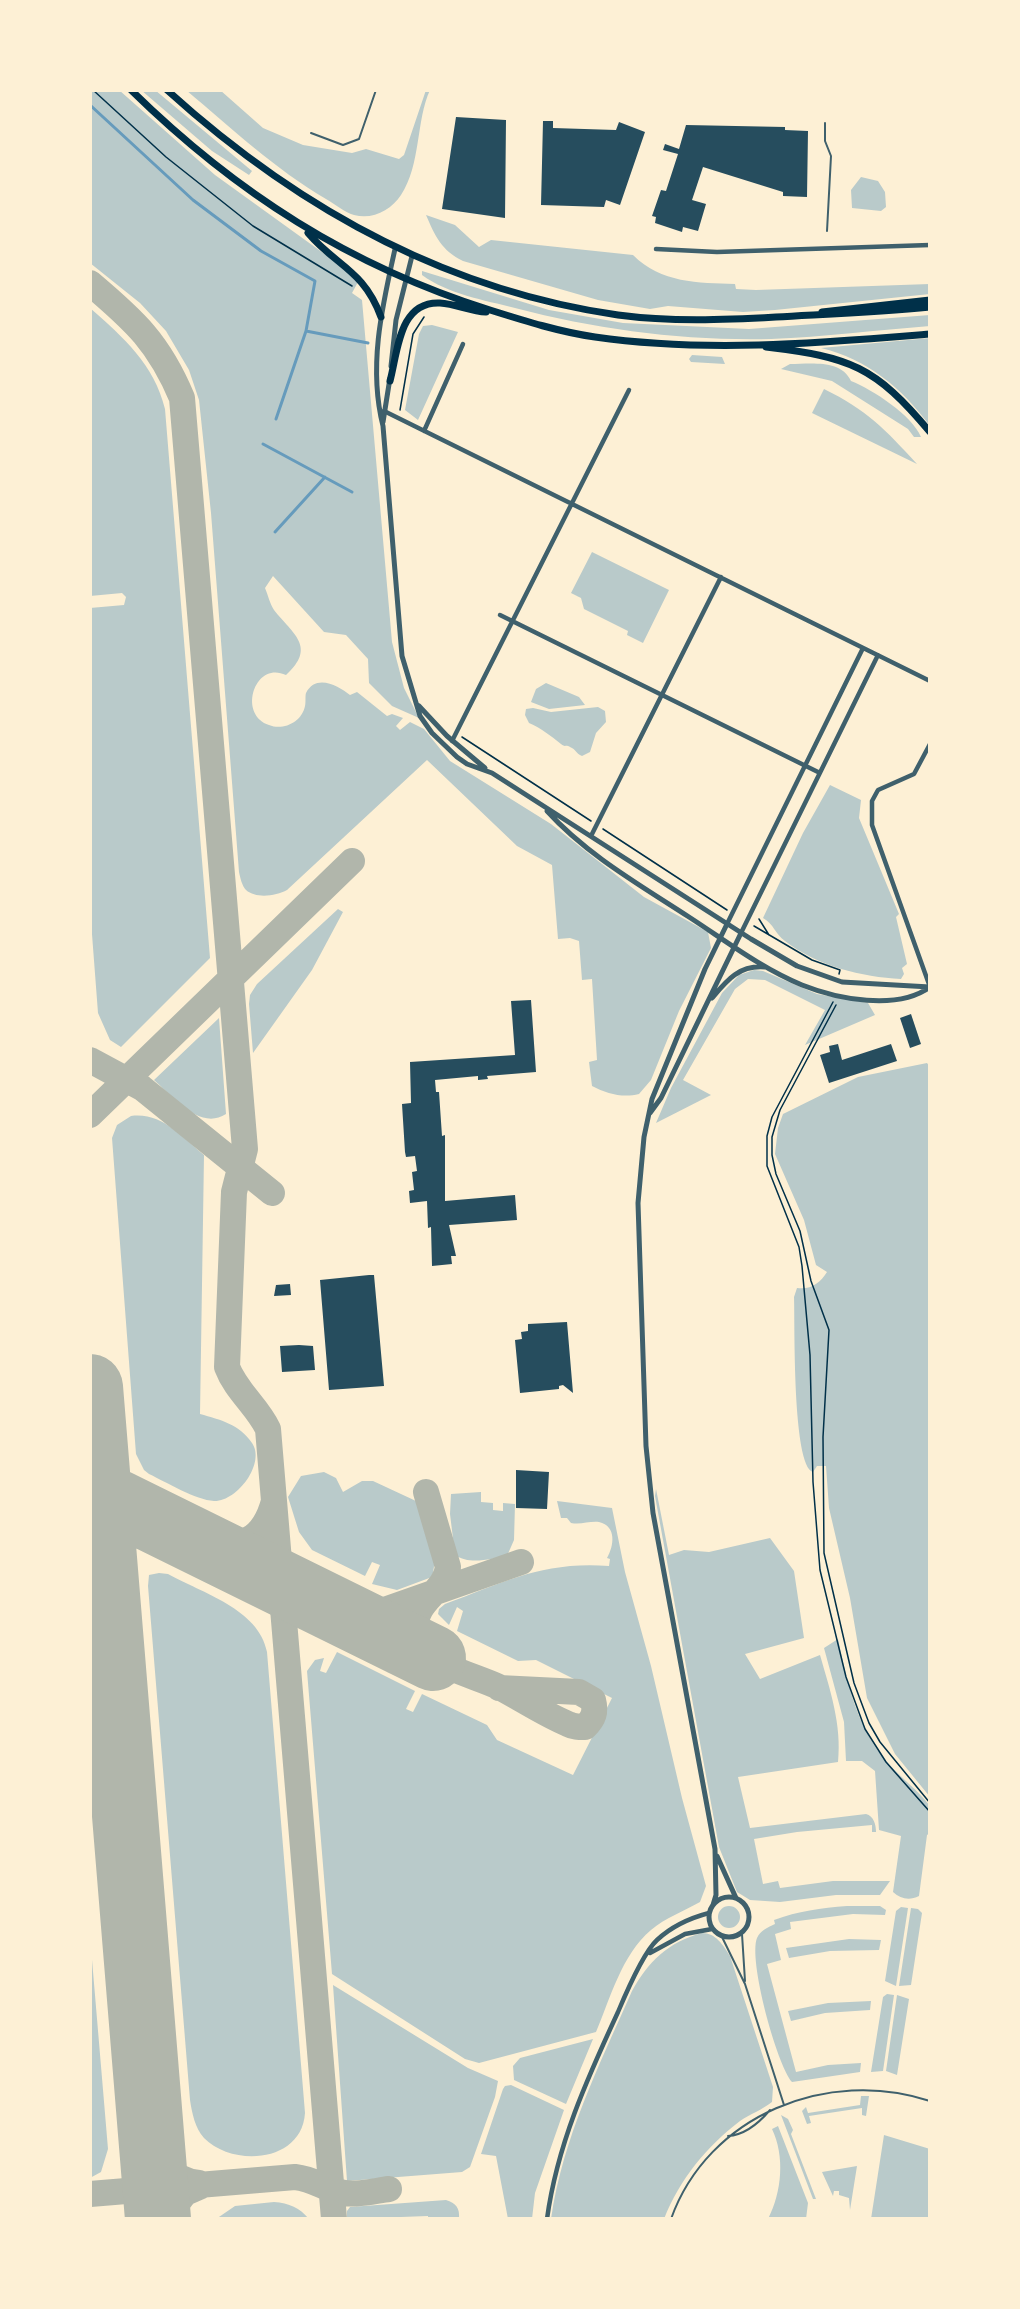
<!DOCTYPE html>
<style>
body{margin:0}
#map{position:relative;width:1020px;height:2309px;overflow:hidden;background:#fdf0d5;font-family:Lato,sans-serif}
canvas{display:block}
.frame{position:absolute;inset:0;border:92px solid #fdf0d5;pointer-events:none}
</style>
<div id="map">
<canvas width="1020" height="2309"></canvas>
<div class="frame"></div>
</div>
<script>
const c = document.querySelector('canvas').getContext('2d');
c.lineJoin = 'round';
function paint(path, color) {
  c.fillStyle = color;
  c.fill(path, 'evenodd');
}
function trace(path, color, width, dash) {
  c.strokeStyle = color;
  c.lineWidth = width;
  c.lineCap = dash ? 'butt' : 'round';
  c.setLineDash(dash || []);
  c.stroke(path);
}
const green = new Path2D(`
 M90,90H119L215,175L337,263L358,282L352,293L362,300L392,642L404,688L419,718L392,706L369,683L368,659L346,635L324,632L273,576L265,588C268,595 270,604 274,610C293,634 317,647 286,675C255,660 237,714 269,725C283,731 302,722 305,706C306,702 305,696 306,693C316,673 339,686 350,695L357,692L387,716L392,714L403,718L396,726L400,730L410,722L424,729L450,761L551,824L644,897L708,932L711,948L679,1011L651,1080L639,1094C623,1098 607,1094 592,1086L589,1062L597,1060L592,979L582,980L579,941L570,938L558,939L552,865L517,846L427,760L287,890C276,896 256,899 246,890C242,886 240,877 239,872L211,513L199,400L189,370L166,331L140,303L90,263Z
 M141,90H155L252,171L249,175L212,151Z
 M186,90H220L263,128L303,145L352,153L366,149L399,159L404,155L426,90H430C416,120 421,165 401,195C391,210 373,220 354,215C344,212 335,204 326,199C275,169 231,128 186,90Z
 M861,177L878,181L885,192L886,207L881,211L852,208L851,190Z
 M426,215L455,225L479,247L491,240L633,255C661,283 698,283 735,284L736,289L756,290L930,284V294L775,310L743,312L668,306L650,309L598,300L463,261C442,251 435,236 426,215Z
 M422,271L549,310L623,323L749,329L930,315V326C877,330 824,337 771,339C684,341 599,330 515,308C484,300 448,294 422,275Z
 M90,308C124,338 154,364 165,409L210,958L121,1047L110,1040L98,1013L90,908V608L124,605L126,597L122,593L90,596Z
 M432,325L458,332L418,420L405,410L419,334L423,326Z
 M930,338V426C902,388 867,359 821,348Z
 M692,355L722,357L725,364L691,362L689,359Z
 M790,364C810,364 841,359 851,381C873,390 912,415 921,437H914L908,429L832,381L781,369Z
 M824,389C867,410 885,429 917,464L812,413Z
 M592,552L669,590L643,643L627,635L628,631L584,609L581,598L571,593Z
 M546,683L579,697L585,705L549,709L531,702L536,689Z
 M598,707L605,711L606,722L596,733L590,752L582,756C576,754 576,749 570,747C565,744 566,748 561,744C551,736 541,728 529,723L525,715L526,709L533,708L551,712Z
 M830,785L861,800L859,818L899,914L896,917L907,964L902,968L904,974L901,979C862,977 817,966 785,941C775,934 774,924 763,918L803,833Z
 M338,909L343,912L312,970L253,1053L249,1004L250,995L257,984Z
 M754,970L763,971L817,994L868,1003L875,1015L805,1045L825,1010L765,980L748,979L735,989L683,1080L711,1095L656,1123L671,1088L722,993L739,975Z
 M219,1018L226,1114C200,1131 173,1097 154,1080Z
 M927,1063L930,1067V1797L895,1754L867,1698L850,1598L829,1508L826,1466H817L813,1472C792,1466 795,1322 794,1297L797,1288C811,1290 820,1283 827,1272L816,1265L804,1220L775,1154L778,1128L783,1114L858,1077Z
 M131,1116C162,1112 182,1137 204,1155L200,1414C221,1420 239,1424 252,1443C266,1463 237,1502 214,1501C196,1500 166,1482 149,1474L144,1470L136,1454L112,1138L117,1125Z
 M324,1472L336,1478L343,1492L362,1481H373L416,1501C426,1524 440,1551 432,1577L397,1590L372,1584L380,1565L372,1562L365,1576L312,1550L299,1532L288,1497L301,1476Z
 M656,1489L669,1555L684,1550L709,1552L770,1538L794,1571L804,1638L745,1654L760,1679L820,1655C830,1690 842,1725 838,1762L738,1777L750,1828L866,1814C874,1816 876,1825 876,1832H872V1825L797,1832L754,1839L763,1884L778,1881L780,1888L833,1881H890L880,1895H836L780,1902L750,1900L737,1892L719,1847L655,1496Z
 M481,1492V1502L493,1503V1510L503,1511V1503L515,1504L514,1540L507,1556C491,1559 469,1565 455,1555L450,1514L451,1494Z
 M557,1501L612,1508L625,1572L651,1666L682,1798L706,1886L700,1902C684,1911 665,1918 651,1930C622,1954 610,1999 596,2032L479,2063L465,2059L332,1974L307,1671L315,1660L324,1658L320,1671L326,1673L337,1652L415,1691L406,1709L413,1712L422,1694L487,1725L497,1740L573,1775L612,1698L536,1660L518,1661L457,1631L463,1611L457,1607L449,1625L438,1614L439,1609L445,1604C505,1582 543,1561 609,1566L610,1559L607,1558C614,1546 617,1526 599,1522C589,1521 581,1525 571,1523L567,1518H561Z
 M159,1573L168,1574C202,1593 259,1609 267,1652L305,2113C302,2162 234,2168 204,2138C195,2128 192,2113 190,2100L148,1586L149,1575Z
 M838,1639C847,1682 857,1729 888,1763C901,1778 918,1790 930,1806V1833L927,1835L919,1896C909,1901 901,1899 893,1892L901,1836L879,1830L875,1771L862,1761H846L844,1722L824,1648Z
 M718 1917a11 11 0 1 1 22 0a11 11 0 1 1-22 0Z
 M847,1906H880L886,1910L885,1915L853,1914L790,1922L791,1929L775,1934L781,1960L767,1964L796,2072L828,2065L861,2063L860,2072L792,2082C777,2065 748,1960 757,1938C760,1931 768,1927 775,1924L774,1920C798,1911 821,1908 847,1906Z
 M901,1907L908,1908L896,1986L885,1981L896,1911Z
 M911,1908L918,1909L922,1913L911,1985L899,1986Z
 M702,1933C716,1933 723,1945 730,1956L773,2087L772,2102C762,2110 750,2114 740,2121C706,2147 680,2179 664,2219H551C563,2137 599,2066 632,1991C648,1962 668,1942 702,1933Z
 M90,1936L108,2149L101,2172L90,2178Z
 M849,1939L881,1940L879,1950L830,1951L789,1958L786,1948Z
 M333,1985L468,2068L498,2081L495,2097L470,2167L462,2172L347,2181Z
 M887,1994L894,1995L883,2071L871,2072L883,1997Z
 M897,1995L909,1999L897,2075L886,2071Z
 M871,2001L870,2010L825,2013L791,2021L788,2011L828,2003Z
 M593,2039L566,2104L514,2080L513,2066L520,2058Z
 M511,2085L564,2110L535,2193L532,2219H508L496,2156L481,2154L503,2089L505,2086Z
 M861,2096H869L866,2116L862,2115V2108L809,2116L811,2123L807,2124L802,2111L806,2107L808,2113L860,2105Z
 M781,2115L788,2119L793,2130L791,2134L816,2199H813Z
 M778,2126L808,2203L806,2219H768C782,2192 785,2156 772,2129Z
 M884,2135L930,2149V2219H871Z
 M857,2166L850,2210L849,2198L839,2195V2191H834L833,2196L822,2172Z
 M446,2200C456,2203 460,2208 459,2219H428V2216L347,2219V2211L350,2207Z
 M274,2202C289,2203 300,2208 309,2219H216L235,2206Z`);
const stream = new Path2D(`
 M90,105L193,200L261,251L315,281L306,331L276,419
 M306,331L368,343
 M263,444L352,492
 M275,532L325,477`);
const taxiway = new Path2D(`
 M90,283C135,321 159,343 182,398L245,1149L234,1192L227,1367C236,1391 257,1406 268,1429L334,2219
 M90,1060L142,1088L272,1193
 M90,1115L352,861
 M426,1492L448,1567C445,1593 414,1600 416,1629C417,1639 424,1650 432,1657C446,1669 480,1678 499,1687C522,1699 544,1714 568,1724C574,1727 578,1727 585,1727C594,1718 596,1712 593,1700L579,1692L499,1688
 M201,1543C240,1549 263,1542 274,1501
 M280,1560C292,1597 336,1616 373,1614L521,1562
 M150,2124C156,2152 166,2180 199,2183
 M90,2194L295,2177C312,2179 321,2186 336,2191C352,2197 373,2191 389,2189
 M165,2219L185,2193L201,2186`);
const runway = new Path2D(`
 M90,1387L158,2219
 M90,1489L433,1658`);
const building = new Path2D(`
 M456,117L506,120L505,218L442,209Z
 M543,121H553V128L616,130L619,122L645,132L620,205L606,200L604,207L541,205Z
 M686,125L785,127V130L808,131L807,197L783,196V192L703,167L692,200L706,204L698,231L683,227L682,232L655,223L656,217L652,216L661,190L666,191L678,154L663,150L665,144L679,149Z
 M531,1000L536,1072L487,1076L488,1079L478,1080V1076L435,1080L436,1092H439L442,1136L445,1135V1201L515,1195L517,1220L449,1225L456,1256H451L452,1264L432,1266L431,1227L428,1228L427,1201L410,1203L409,1191L414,1190L412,1172L417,1171L415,1156L406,1157L405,1152L402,1104L411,1103L410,1062L515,1055L511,1001Z
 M911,1014L921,1044L910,1048L900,1018Z
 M838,1044L842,1060L891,1044L897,1061L829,1083L820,1055L830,1052L829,1046Z
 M369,1275H374L384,1386L329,1390L320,1280Z
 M290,1284L291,1295L274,1296L276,1285Z
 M567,1322L573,1393L563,1385L559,1386V1389L520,1393L515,1340L522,1339L521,1332L528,1331V1324Z
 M299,1345L313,1346L315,1370L282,1372L280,1346Z
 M516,1470L549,1472L547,1509L516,1508Z`);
const path = new Path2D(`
 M93,90L166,157L253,226L352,286
 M400,410L413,334L424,317
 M462,737L591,821
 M603,829L727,910
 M759,919L769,935
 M754,926L812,960L840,970L839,974
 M833,1002L772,1117L767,1136V1166L799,1247L802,1266L810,1355L813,1482L820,1570L846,1677L865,1729L886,1762L930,1812
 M836,1005L780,1110L772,1137V1155L776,1174L800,1231L811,1281L829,1330L823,1437L824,1553L854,1683L869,1723L880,1742L930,1803`);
const service = new Path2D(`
 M825,123V141L831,156L827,231
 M311,133L343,145L359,139L376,90
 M742,1934L745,1981
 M722,1937L745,1984L784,2105
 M728,2136C745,2135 759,2123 770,2110
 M671,2219C708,2115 828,2067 930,2101`);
const minor = new Path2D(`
 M656,249L717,252L930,245
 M384,411L930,681
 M424,431L463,344
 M500,615L818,772
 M452,741L629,390
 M592,834L721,577
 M727,924L863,648
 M741,933L878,655
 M930,987L872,825V801L878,790L914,774L930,744
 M650,1953L685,1934L712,1929
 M547,2219C557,2145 587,2079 618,2012C626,1993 643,1953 657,1940C672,1926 690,1918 709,1913`);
const tertiary = new Path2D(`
 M395,249C382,307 368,367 383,426L402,656L420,716L432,733L457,757L467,764L492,773L751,939L797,966L842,982L930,987
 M391,366L396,320L412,256
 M383,422L390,378
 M419,706L447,736L485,768
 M547,811C587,855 640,885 689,917C726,941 761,968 802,985C837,999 897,1011 930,987
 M712,998C727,980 739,965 765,967
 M650,1113L661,1098L741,933
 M717,1856L736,1898
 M709 1917a20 20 0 1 1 40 0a20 20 0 1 1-40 0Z
 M713,1905L716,1895L715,1849L653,1513L646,1446L638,1203L644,1137L652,1099L705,969L727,924`);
const primary = new Path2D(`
 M131,90C236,193 350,266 490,310C525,321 560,332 595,337C706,353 820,343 930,334
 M167,90C296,207 444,290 618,315C670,322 724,320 776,317C828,314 879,312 930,307
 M308,233C336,266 364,270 381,317
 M822,312L930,300
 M766,347C850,357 875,366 930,432
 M390,381C398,351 399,301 440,303C456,304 470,311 486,312`);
paint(green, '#b9caca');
trace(stream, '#669bbc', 3);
trace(taxiway, '#b1b6ab', 26);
trace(runway, '#b1b6ab', 66);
paint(building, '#264d5e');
trace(path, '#003049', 1.5);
trace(service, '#3f606c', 2);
trace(minor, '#3f606c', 4.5);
trace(tertiary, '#3f606c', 5);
trace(primary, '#003049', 7);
</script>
